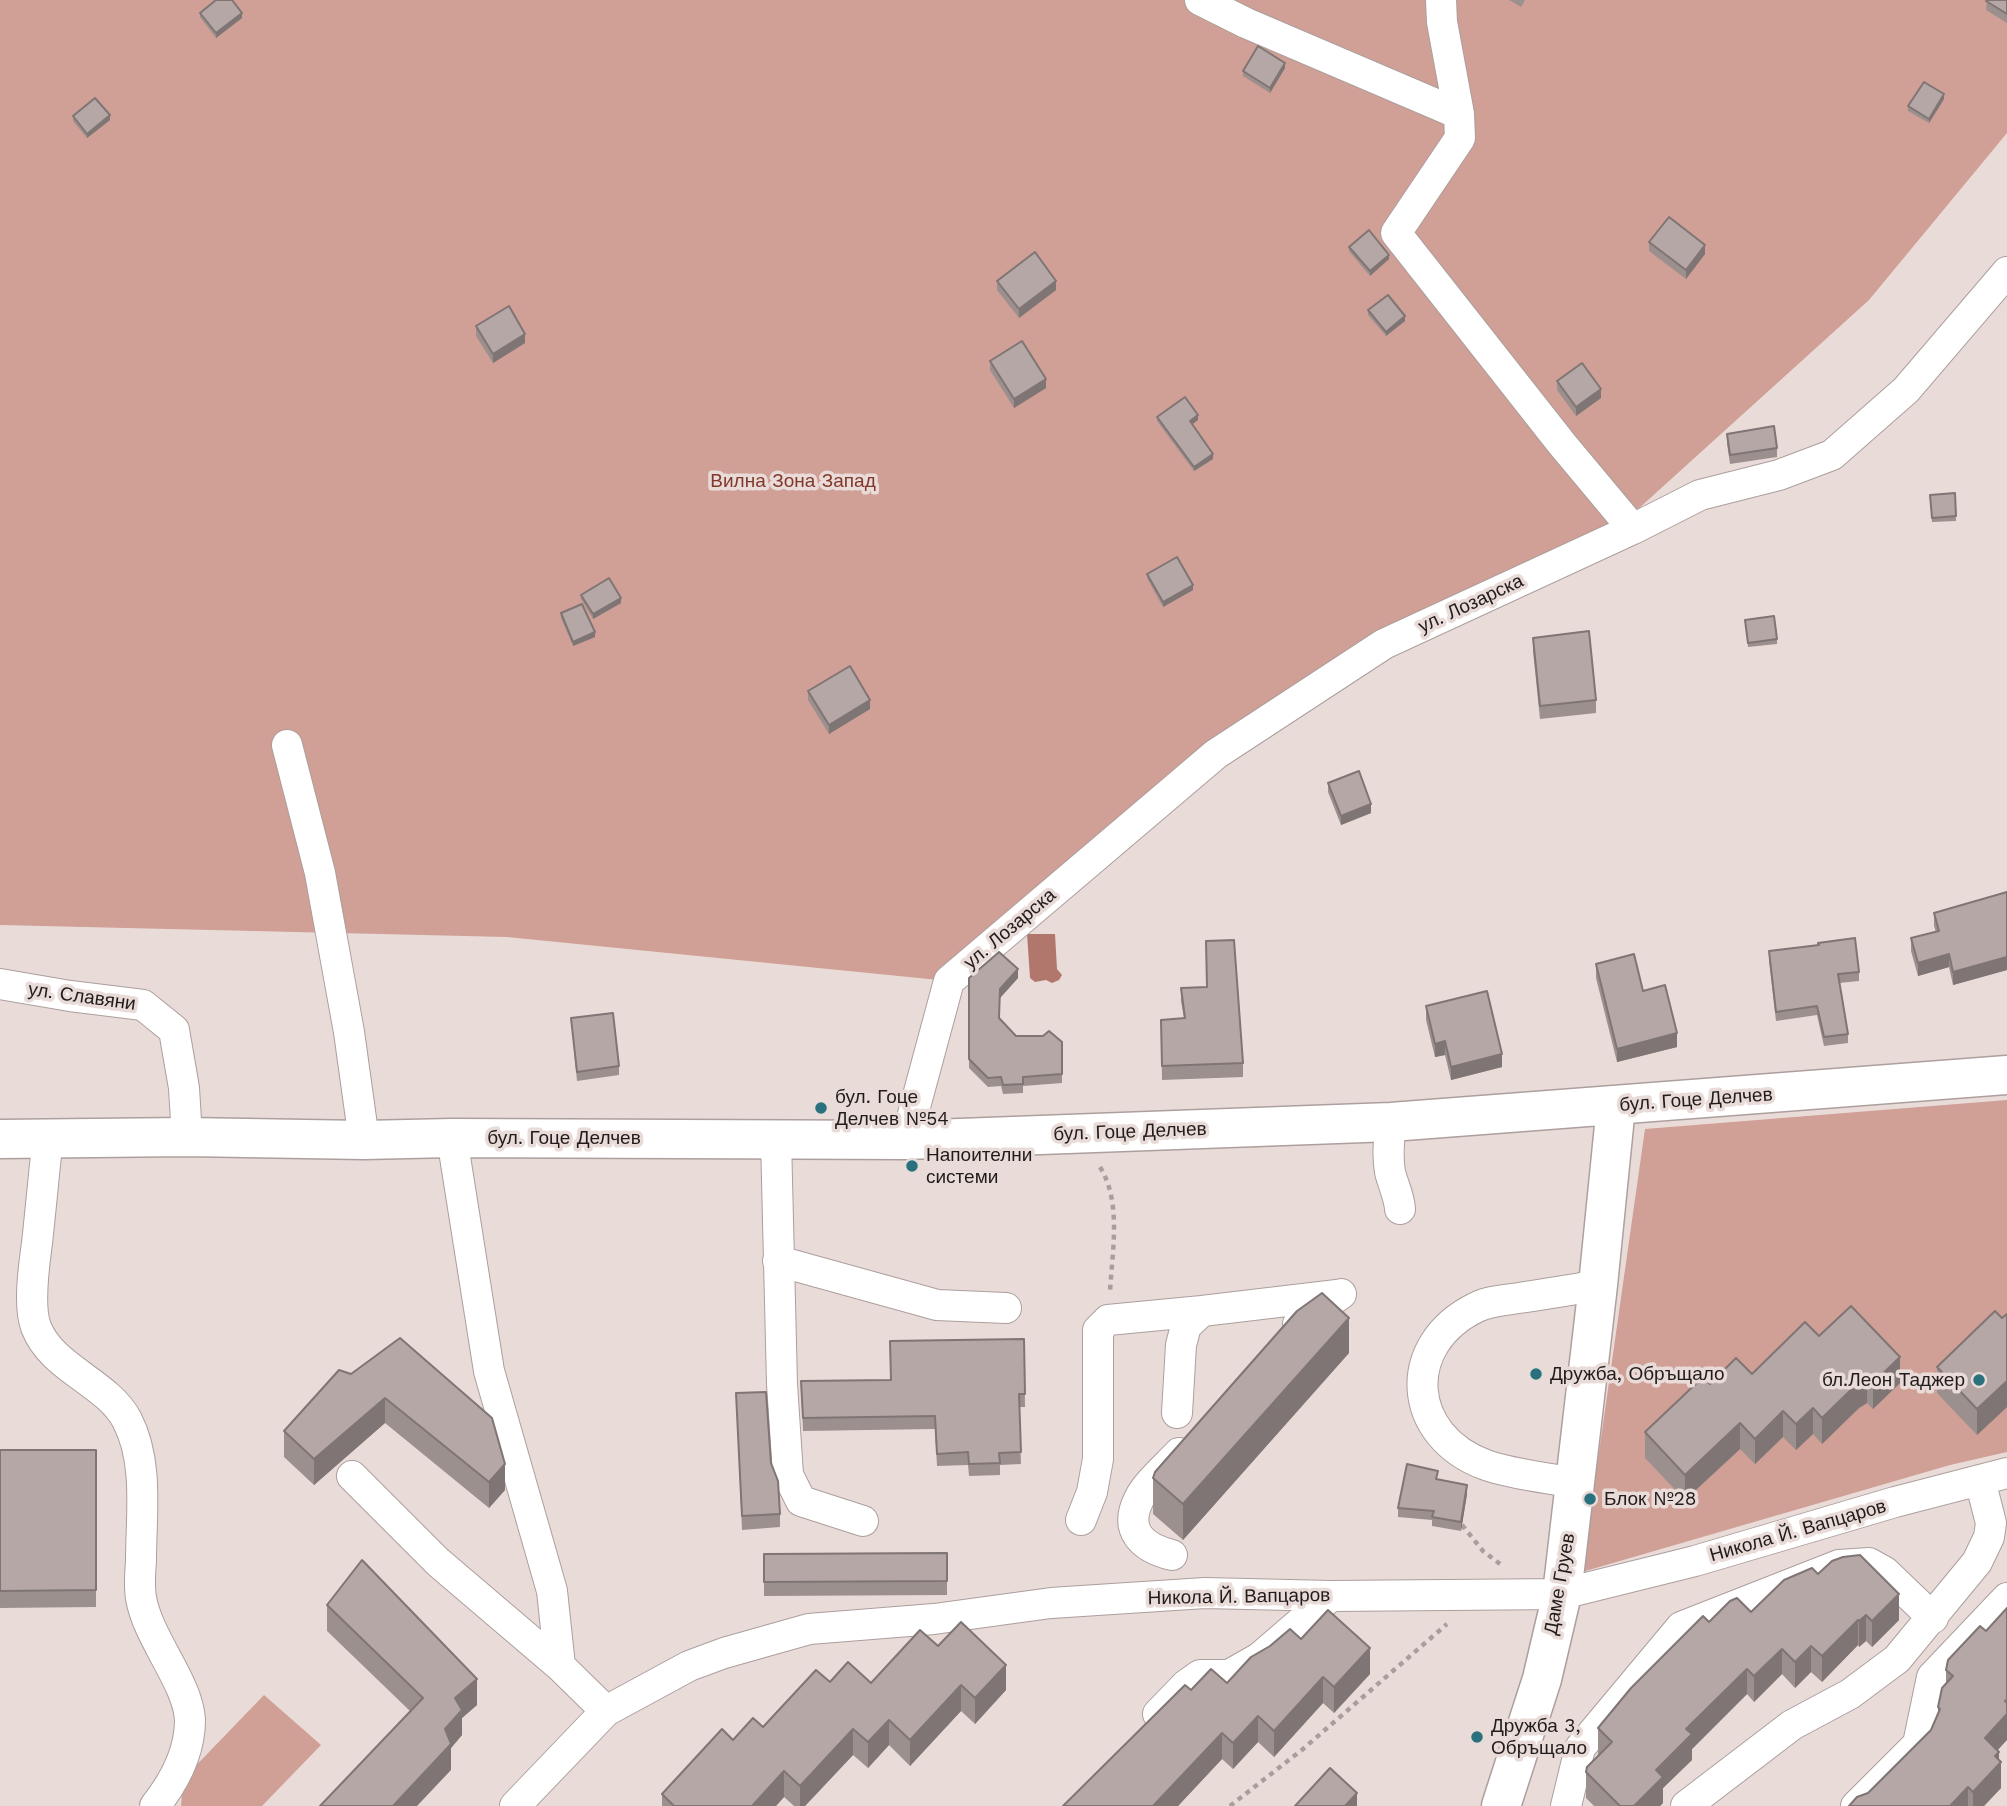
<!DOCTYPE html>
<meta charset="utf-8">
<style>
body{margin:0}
canvas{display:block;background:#e9dbd8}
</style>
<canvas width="2007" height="1806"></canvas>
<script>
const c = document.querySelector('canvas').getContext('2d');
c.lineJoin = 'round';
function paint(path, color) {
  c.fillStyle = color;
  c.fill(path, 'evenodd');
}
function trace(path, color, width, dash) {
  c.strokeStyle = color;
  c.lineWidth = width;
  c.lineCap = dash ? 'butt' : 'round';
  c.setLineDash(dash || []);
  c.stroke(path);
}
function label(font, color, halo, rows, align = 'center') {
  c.font = font + ' "Work Sans",sans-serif';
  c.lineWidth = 7;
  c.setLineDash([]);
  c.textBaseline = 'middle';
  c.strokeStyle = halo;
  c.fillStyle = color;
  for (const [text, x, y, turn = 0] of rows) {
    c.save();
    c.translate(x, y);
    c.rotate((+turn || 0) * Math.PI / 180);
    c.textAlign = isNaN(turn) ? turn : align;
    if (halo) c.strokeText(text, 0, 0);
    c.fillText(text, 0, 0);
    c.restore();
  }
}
const green = new Path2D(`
 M0,0H2007V133L1869,300L1616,529L1216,754L949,981L507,937L0,925Z
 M2007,1100V1452L1950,1465L1582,1572L1645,1129Z
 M264,1695L321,1745L262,1806H181L183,1779Z`);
const water = new Path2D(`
 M1027,934H1055L1057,969L1062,975L1059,980L1052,983L1046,980L1035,982L1030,978Z`);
const path = new Path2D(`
 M1100,1167C1122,1202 1112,1253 1110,1292
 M1462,1525L1483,1551L1500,1564
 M1230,1806L1303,1749L1447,1624`);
const minor = new Path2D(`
 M1200,0L1246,23L1459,114
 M1633,529L1700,495L1779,475L1832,455L1906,390L2007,272
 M287,745L320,873L349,1032L364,1140
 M0,984L70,996L143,1005L174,1030L184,1088L187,1137
 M1391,1122C1389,1138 1387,1155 1390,1172C1393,1185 1399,1195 1400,1209
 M48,1137C44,1172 41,1207 37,1243C34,1265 28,1306 36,1327C52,1369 107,1382 127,1420C149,1462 141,1515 141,1561C140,1573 139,1586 141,1598C148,1639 188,1682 190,1720C190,1752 174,1782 155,1806
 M452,1138L489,1371L552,1591L560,1666L606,1711
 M776,1139L782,1384L788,1475L801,1501L863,1521
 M906,1140L949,981L1216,754L1384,644L1633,529L1562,444L1396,233L1460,138L1459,114L1442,22L1441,0
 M778,1261L937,1305L1006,1308
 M1298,1324L1341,1294
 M1177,1413L1181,1345L1186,1326L1202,1311L1337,1295
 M352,1476L438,1562L560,1666
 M1575,1483C1549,1478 1510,1474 1486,1465C1406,1436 1400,1344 1477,1307C1489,1301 1505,1300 1519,1298C1545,1294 1572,1290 1598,1285
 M1081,1520L1092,1492L1098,1459V1330L1108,1320L1202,1311
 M1172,1555C1143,1548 1123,1531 1139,1499C1146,1484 1167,1466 1179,1453
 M1158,1714L1186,1685L1200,1675H1229L1259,1658L1331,1596
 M515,1806L606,1711L689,1666L724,1653L809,1629L934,1619L1051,1603L1205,1593L1331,1596L1562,1594L1695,1561L1895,1502L2007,1473
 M1566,1806L1580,1748L1681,1627L1839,1565L1869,1563L1885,1572L1933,1618
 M1686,1806L1792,1725L1850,1694L1897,1659L1977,1562L1989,1537L1991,1523L1980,1480
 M1856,1806L1918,1744L1932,1677L2007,1598`);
const major = new Path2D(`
 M0,1139L187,1137L364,1140L452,1138L906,1140L1391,1122L2007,1075
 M1501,1806L1542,1679L1562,1594L1598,1285L1616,1106`);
const wall = new Path2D(`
 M1509,0H1525L1521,7Z
 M1987,0H2007V23L1986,10Z
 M200,13L242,18L216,38L200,17Z
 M1285,68L1270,93L1243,76V71Z
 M1944,99L1929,123L1908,111V106Z
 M73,116L110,120L87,138L73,121Z
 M1649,242L1705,254L1686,279L1649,251Z
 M1349,247L1389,259L1370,276L1349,251Z
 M997,281L1056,290L1019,318L997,290Z
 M1368,310L1405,321L1386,336L1368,315Z
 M476,326L525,343L493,363L476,336Z
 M990,361L1046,388L1014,408L990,370Z
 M1557,381L1601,398L1576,416L1557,390Z
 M1157,417L1198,420L1192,424L1213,459L1194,471L1157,421Z
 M1727,434L1777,448V457L1730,464L1727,443Z
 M1955,493L1956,521L1932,522L1930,495Z
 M1147,574L1193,590L1163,607L1147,578Z
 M581,595L621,603L593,619L581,599Z
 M561,613L595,637L573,646L561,618Z
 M1745,620L1777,639V644L1748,647Z
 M1533,638L1596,700V713L1540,719L1533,651Z
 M808,691L870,709L829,734L808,700Z
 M1328,783L1371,813L1341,825L1328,792Z
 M2007,892V970L1953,985L1949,967L1918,976L1911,951V938L1936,932L1934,926V913Z
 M1769,951L1859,972V981L1839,983L1848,1034V1043L1824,1046L1817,1015L1776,1021L1769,960Z
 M1596,964L1643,991L1677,1047L1617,1062L1596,978Z
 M969,978H1018L1000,998L999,1018L1016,1036L1062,1042V1083L1023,1086V1093L1003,1094L1001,1086L988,1087L969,1068Z
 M1181,988L1243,1063V1077L1162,1080L1161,1020L1184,1018L1181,1001Z
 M1426,1006L1502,1067L1451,1080L1445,1055L1435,1057L1426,1020Z
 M571,1018L619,1066V1075L577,1081Z
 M2007,1314V1407L1977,1435L1937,1393V1367Z
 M1819,1336L1900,1383L1873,1409L1867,1403L1859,1408L1822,1444L1813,1434L1796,1450L1783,1437L1755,1464L1740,1449L1685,1500L1645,1458V1432L1710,1384L1752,1374Z
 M400,1338L505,1490L489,1508L385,1423L314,1485L284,1457V1431L351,1374Z
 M1024,1339L1025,1407H1019L1021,1464L1000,1465V1475L969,1476L968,1465L937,1466L935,1429L803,1431L801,1381L891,1380Z
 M1349,1353L1183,1540L1153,1514V1478Z
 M736,1393L771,1463L780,1514V1527L742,1530Z
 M0,1450H96V1607L0,1608Z
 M1438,1479L1467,1494L1461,1531L1432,1526V1520L1398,1517V1508Z
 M947,1553V1595L764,1596V1554Z
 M1818,1574L1899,1620L1872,1647L1866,1641L1859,1647L1858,1645L1822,1682L1811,1672L1795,1688L1782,1674L1754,1702L1747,1694L1692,1749V1760L1663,1788V1803L1660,1806H1594L1586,1798V1772L1599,1755L1598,1754V1728L1709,1622L1751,1612Z
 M327,1605L477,1705L462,1718V1735L451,1748V1770L410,1711L327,1631Z
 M1301,1639L1370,1674L1334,1713L1323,1703L1274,1757L1258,1742L1233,1769L1222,1759L1178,1806H1063L1191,1690L1227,1683Z
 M938,1646L1006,1690L975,1724L961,1711L910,1766L889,1745L868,1768L853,1755L805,1806H794L784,1797L776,1806H662V1794L733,1740L763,1727L830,1682L871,1683Z
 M1948,1660L1997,1750L2001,1788L1984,1806H1849L1868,1793L1931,1730L1938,1714V1707L1946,1684V1670Z`);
const shadedWall = new Path2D(`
 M242,13V18L216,38V33Z
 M1285,63V68L1270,93V88Z
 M1944,94V99L1929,123V119Z
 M110,115V120L87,138V134Z
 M1705,245V254L1686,279V270Z
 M1389,255V259L1370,276V271Z
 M1056,281V290L1019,318V309Z
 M1405,316V321L1386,336V332Z
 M525,334V343L493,363V354Z
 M1046,379V388L1014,408V399Z
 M1601,389V398L1576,416V407Z
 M1198,415V420L1190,426V421Z
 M1213,454V459L1194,471V467Z
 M1193,585V590L1163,607V602Z
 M621,598V603L593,619V614Z
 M595,632V637L573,646V642Z
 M870,700V709L829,734V725Z
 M1371,804V813L1341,825V816Z
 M1949,954V967L1918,976V963Z
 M2007,957V970L1953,985V972Z
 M1018,969V978L1000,998V989Z
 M1677,1033V1047L1617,1062V1049Z
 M1445,1041V1055L1435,1057V1044Z
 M1502,1054V1067L1451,1080V1067Z
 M1349,1318V1353L1183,1540V1504Z
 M1900,1357V1383L1873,1409V1383Z
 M1867,1377V1403L1859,1408L1822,1444V1418L1859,1382Z
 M2007,1381V1407L1977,1435V1409Z
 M385,1398V1423L314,1485V1459Z
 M1813,1408V1434L1796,1450V1424Z
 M1783,1411V1437L1755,1464V1439Z
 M1740,1423V1449L1685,1500V1475Z
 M505,1464V1490L489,1508V1482Z
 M1467,1485V1494L1461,1531V1522Z
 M1899,1594V1620L1872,1647V1621Z
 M1866,1615V1641L1859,1647V1621Z
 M1858,1620V1645L1822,1682V1656Z
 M1811,1646V1672L1795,1688V1662Z
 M1370,1648V1674L1334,1713V1687Z
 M1782,1649V1674L1754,1702V1676Z
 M1006,1665V1690L975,1724V1698Z
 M1747,1669V1694L1692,1749V1760L1663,1788V1803L1660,1806H1634L1656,1770L1686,1729Z
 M1323,1677V1703L1274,1757V1731Z
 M477,1679V1705L462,1718V1735L451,1748V1770L417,1806H393L445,1729L455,1698Z
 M961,1685V1711L910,1766V1740Z
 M2007,1700V1740L1985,1764V1738Z
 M1258,1716V1742L1233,1769V1743Z
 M889,1720V1745L868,1768V1742Z
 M853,1729V1755L805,1806H800V1786Z
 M1222,1733V1759L1178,1806H1153Z
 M1999,1752V1764L2001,1762V1788L1984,1806H1973V1792L1995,1756Z
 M784,1771V1797L776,1806H752Z
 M1968,1787V1806H1950Z
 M1357,1793V1806H1345Z`);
const building = new Path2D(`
 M216,0H232L242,13L216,33L200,13Z
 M1987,0H2007V14L1986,1Z
 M1258,46L1285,63L1270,88L1243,71Z
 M1924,82L1944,94L1929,119L1908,106Z
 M95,98L110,115L87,134L73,116Z
 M1669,217L1705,245L1686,270L1649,242Z
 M1369,230L1389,255L1370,271L1349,247Z
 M1035,252L1056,281L1019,309L997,281Z
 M1388,295L1405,316L1386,332L1368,310Z
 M509,306L525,334L493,354L476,326Z
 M1022,341L1046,379L1014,399L990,361Z
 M1582,363L1601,389L1576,407L1557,381Z
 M1185,397L1198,415L1190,421L1213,454L1194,467L1157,417Z
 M1774,426L1777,448L1730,455L1727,434Z
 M1955,493L1956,516L1932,518L1930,495Z
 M1177,557L1193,585L1163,602L1147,574Z
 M609,578L621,598L593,614L581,595Z
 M582,604L595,632L573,642L561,613Z
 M1774,616L1777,639L1748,643L1745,620Z
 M1589,631L1596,700L1540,706L1533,638Z
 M850,666L870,700L829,725L808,691Z
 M1359,771L1371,804L1341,816L1328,783Z
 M2007,892V957L1953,972L1949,954L1918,963L1911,938L1939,931L1934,913Z
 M1855,938L1859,972L1838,974L1848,1034L1824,1037L1817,1006L1776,1012L1769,951L1819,945L1818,943Z
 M1234,940L1243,1063L1162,1066L1161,1020L1185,1018L1181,988L1207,987L1206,941Z
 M999,952L1018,969L1000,989L999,1018L1016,1036H1043L1049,1031L1062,1042V1074L1023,1077V1084L1003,1085L1001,1077L988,1078L969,1059V978Z
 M1634,954L1643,991L1665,985L1677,1033L1617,1049L1596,964Z
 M1487,991L1502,1054L1451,1067L1445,1041L1435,1044L1426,1006Z
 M613,1013L619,1066L577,1072L571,1018Z
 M1322,1293L1349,1318L1183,1504L1153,1478L1155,1472L1297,1311Z
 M1851,1306L1900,1357L1873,1383L1867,1377L1859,1382L1822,1418L1813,1408L1796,1424L1783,1411L1755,1439L1740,1423L1685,1475L1645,1432L1703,1377L1710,1384L1736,1358L1752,1374L1805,1322L1819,1336Z
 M1995,1311L2002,1318L2007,1314V1381L1977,1409L1937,1367Z
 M400,1338L492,1418L505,1464L489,1482L385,1398L314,1459L284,1431L339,1370L351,1374Z
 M1024,1339L1025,1394H1019L1021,1452L999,1453L1000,1463L969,1464L968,1452L937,1454L935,1416L803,1418L801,1381L891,1380L890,1341Z
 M766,1392L771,1463L778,1481L780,1514L742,1516L736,1393Z
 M0,1450H96V1590L0,1591Z
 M1407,1464L1438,1471L1436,1479L1467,1485L1461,1522L1432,1517L1434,1511L1398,1508Z
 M947,1553V1581L764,1582V1554Z
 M1860,1555L1899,1594L1872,1621L1866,1615L1859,1621L1858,1620L1822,1656L1811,1646L1795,1662L1782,1649L1754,1676L1747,1669L1686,1729L1692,1734L1656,1770L1663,1777L1634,1806H1620L1586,1772L1587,1767L1612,1742L1598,1728L1631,1688L1703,1616L1709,1622L1730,1601L1737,1598L1751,1612L1784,1580L1812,1568L1818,1574L1832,1561L1843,1557Z
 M362,1560L477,1679L455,1698L462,1710L445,1729L451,1744L393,1806H320L423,1698L327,1605Z
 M2007,1608V1700L2005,1701L2007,1703V1714L1985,1738L1999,1752L1995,1756L2001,1762L1973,1792L1968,1787L1950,1806H1849L1857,1797L1868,1793L1931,1730L1940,1709L1938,1707L1942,1688L1953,1676L1946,1670L1948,1660L1980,1626L1986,1631Z
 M1328,1610L1370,1648L1334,1687L1323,1677L1274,1731L1258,1716L1233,1743L1222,1733L1153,1806H1063L1185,1685L1191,1690L1211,1669L1227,1683L1251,1657L1270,1646L1290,1629L1301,1639Z
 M961,1622L1006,1665L975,1698L961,1685L910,1740L889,1720L868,1742L853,1729L800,1786L784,1771L752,1806H674L662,1794L722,1729L733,1740L753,1718L763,1727L816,1670L830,1682L848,1662L871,1683L920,1630L938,1646Z
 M1330,1768L1357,1793L1345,1806H1295Z`);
const markers = [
 [821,1108,7,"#2a717d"],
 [912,1166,7,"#2a717d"],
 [1536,1374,7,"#2a717d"],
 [1979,1380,7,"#2a717d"],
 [1590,1499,7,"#2a717d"],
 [1477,1737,7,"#2a717d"]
];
const parkNames = [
 ["Вилна Зона Запад",793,481]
];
const streetNames = [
 ["ул. Лозарска",1471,604,-25],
 ["ул. Лозарска",1010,929,-40],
 ["ул. Славяни",82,997,8],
 ["бул. Гоце Делчев",1696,1100,-4],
 ["бул. Гоце Делчев",1130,1132,-2],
 ["бул. Гоце Делчев",564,1138],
 ["Никола Й. Вапцаров",1798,1531,-16],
 ["Даме Груев",1560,1584,-80],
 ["Никола Й. Вапцаров",1239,1597,-1]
];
const poiNames = [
 ["бул. Гоце",835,1097],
 ["Делчев №54",835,1119],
 ["Напоителни",926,1155],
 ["системи",926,1177],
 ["Дружба, Обръщало",1550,1374],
 ["бл.Леон Таджер",1965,1380,"right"],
 ["Блок №28",1604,1499],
 ["Дружба 3,",1491,1726],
 ["Обръщало",1491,1748]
];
paint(green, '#d09f96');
paint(water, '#b2776c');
trace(minor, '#ac9f9d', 32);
trace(major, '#ac9f9d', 41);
trace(path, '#aa9e9c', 4.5, [5, 5]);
trace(minor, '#fff', 30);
trace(major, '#fff', 38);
paint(wall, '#9c908e');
paint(shadedWall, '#7f7574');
paint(building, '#b5a7a5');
trace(building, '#7f7574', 2);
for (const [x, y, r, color] of markers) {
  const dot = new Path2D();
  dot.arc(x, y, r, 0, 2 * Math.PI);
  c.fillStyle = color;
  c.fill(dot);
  trace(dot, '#e9dbd8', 2.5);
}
label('19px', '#82382c', '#e9dbd8', parkNames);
label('19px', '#211c1b', '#e9dbd8', streetNames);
label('19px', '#211c1b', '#e9dbd8', poiNames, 'left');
</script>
